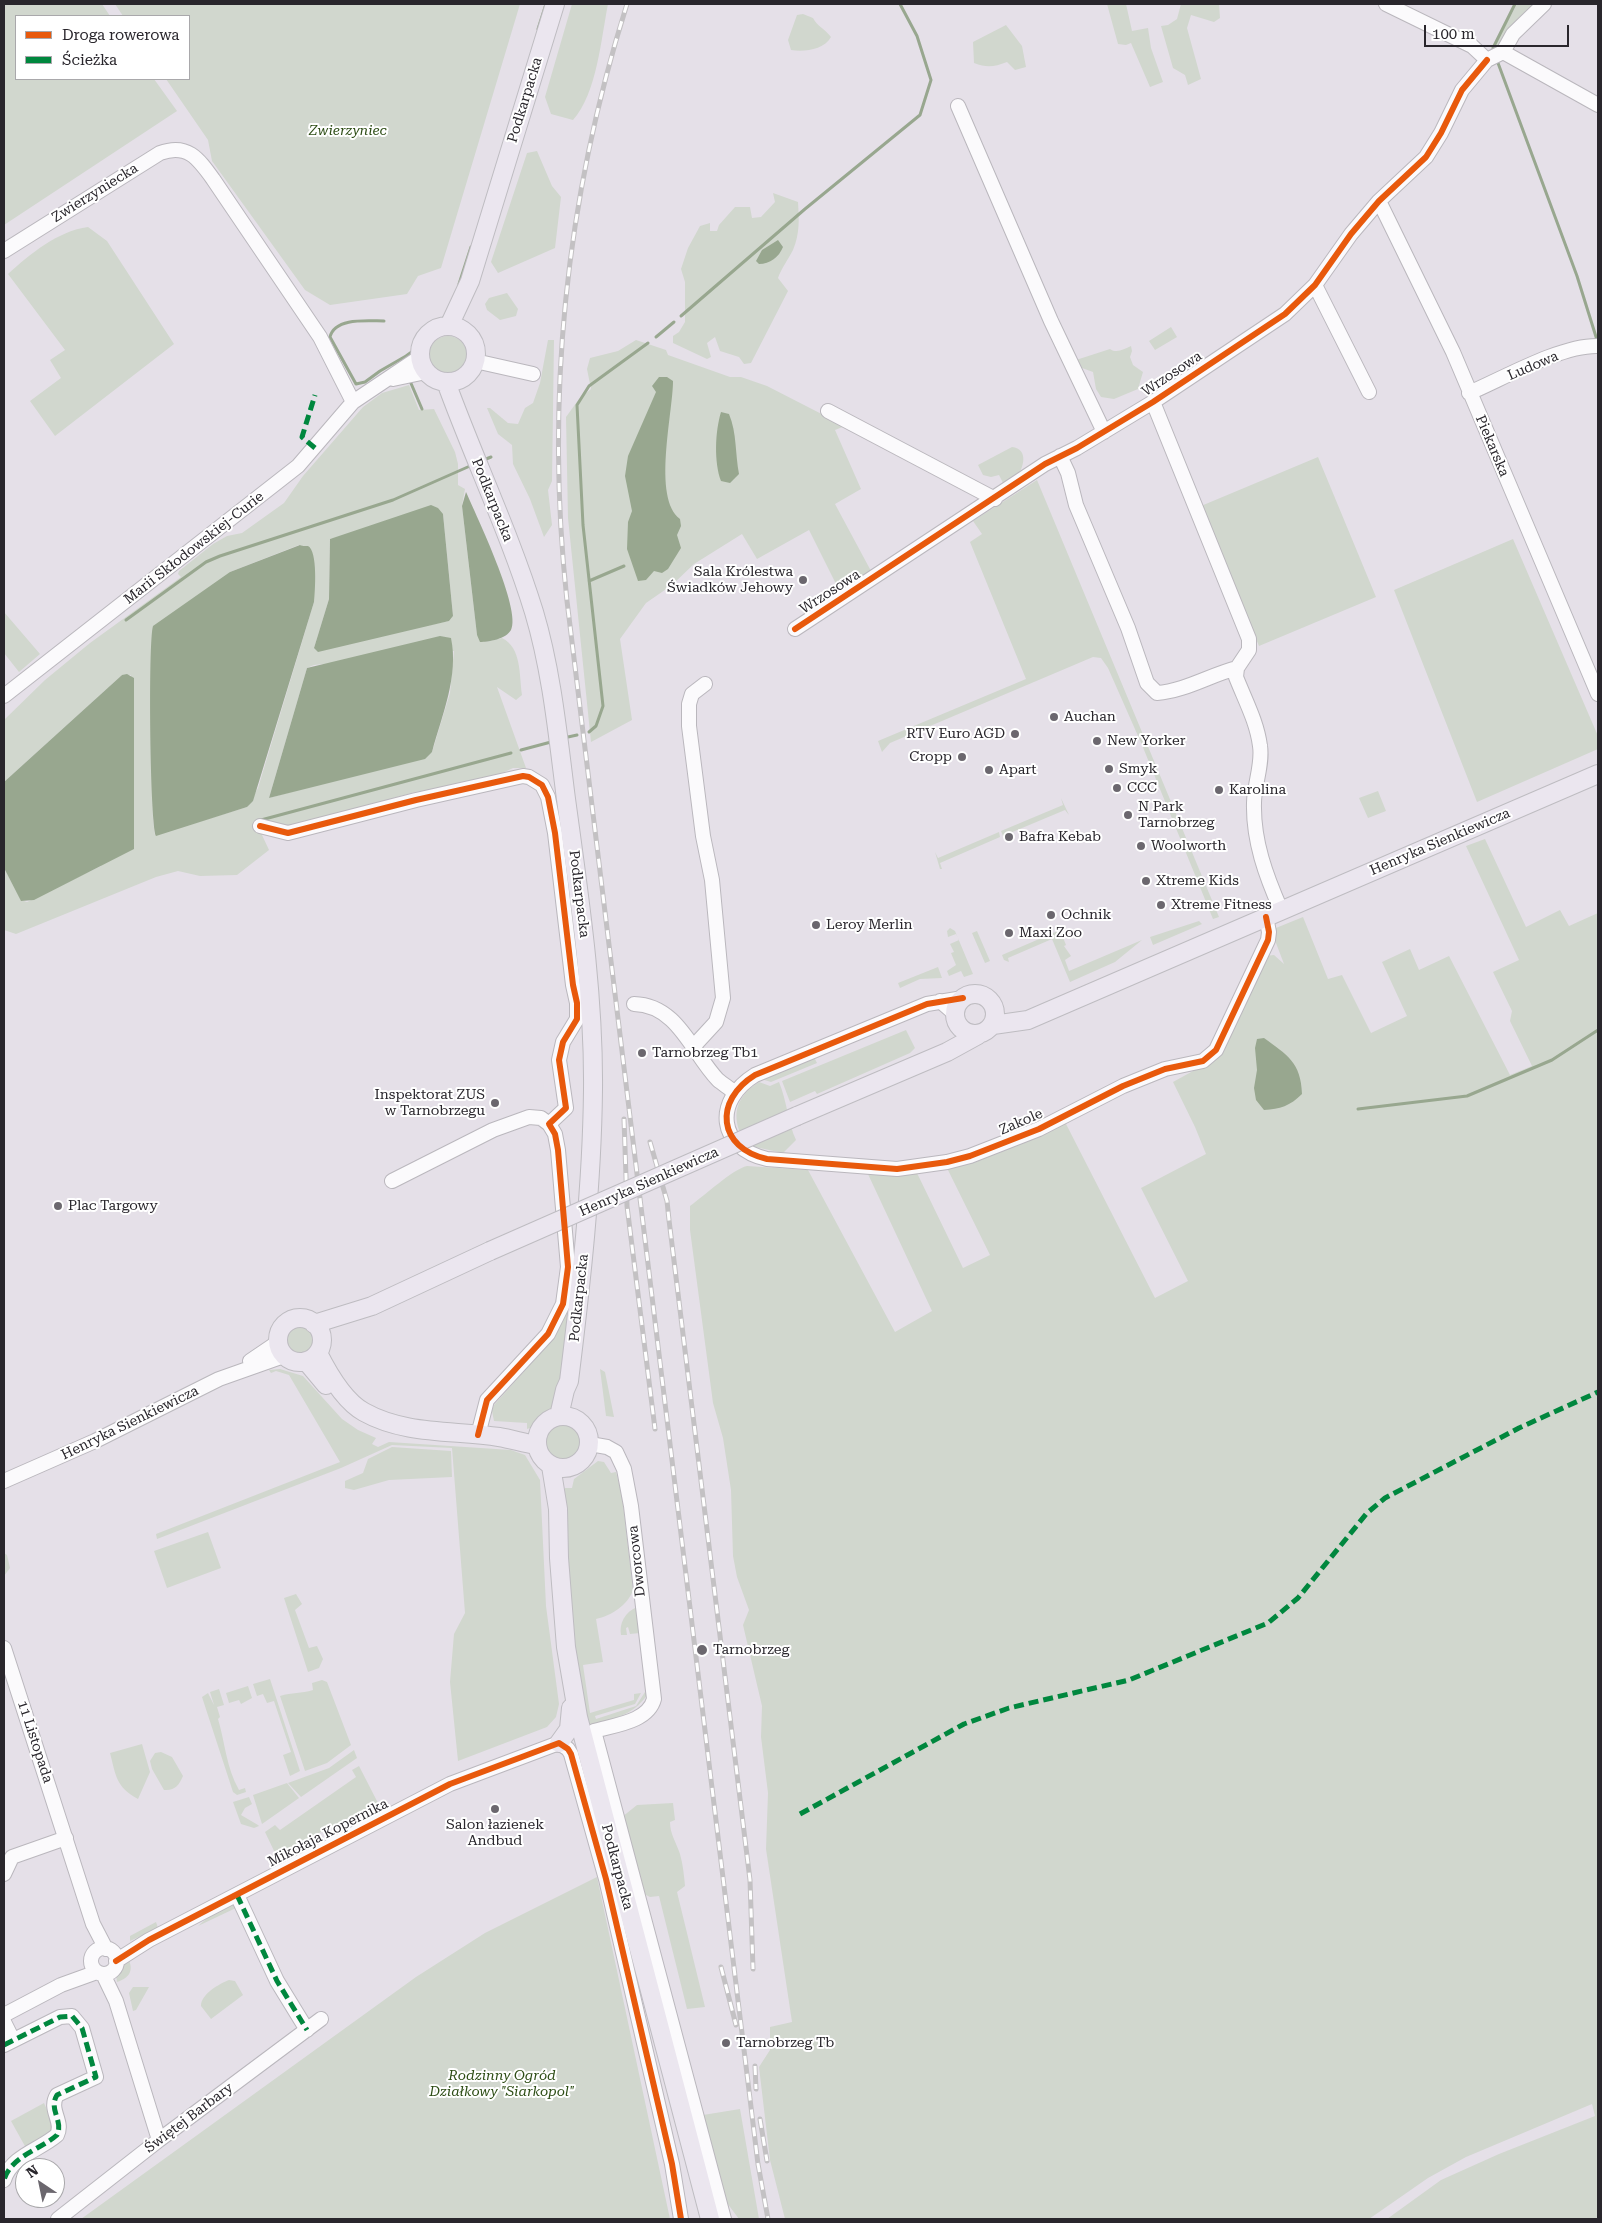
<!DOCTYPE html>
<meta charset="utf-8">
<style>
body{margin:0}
#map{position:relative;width:1602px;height:2223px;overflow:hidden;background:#e5e0e8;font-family:"Roboto Serif",serif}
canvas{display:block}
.frame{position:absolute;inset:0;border:5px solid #29262c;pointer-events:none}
.legend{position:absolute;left:15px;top:15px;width:175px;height:65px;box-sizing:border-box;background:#fff;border:1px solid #a9a8ab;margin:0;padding:6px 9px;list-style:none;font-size:15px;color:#29262c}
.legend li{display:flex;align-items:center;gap:10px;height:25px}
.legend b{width:25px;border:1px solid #a9a8ab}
.north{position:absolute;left:15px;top:2158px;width:50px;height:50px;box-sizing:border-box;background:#fff;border:1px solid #a9a8ab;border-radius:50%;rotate:326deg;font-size:14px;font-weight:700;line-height:20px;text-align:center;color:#29262c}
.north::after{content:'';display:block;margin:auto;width:18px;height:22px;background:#6b676e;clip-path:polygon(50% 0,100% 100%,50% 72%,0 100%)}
.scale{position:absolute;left:1424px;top:25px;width:145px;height:22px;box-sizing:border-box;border:2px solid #29262c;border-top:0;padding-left:6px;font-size:15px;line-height:18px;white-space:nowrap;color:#29262c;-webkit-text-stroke:4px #fff;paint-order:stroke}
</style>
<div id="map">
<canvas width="1602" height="2223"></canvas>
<div class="frame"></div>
<ul class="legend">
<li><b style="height:6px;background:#e8590c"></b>Droga rowerowa</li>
<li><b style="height:6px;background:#00873e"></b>Ścieżka</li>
</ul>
<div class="north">N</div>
<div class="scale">100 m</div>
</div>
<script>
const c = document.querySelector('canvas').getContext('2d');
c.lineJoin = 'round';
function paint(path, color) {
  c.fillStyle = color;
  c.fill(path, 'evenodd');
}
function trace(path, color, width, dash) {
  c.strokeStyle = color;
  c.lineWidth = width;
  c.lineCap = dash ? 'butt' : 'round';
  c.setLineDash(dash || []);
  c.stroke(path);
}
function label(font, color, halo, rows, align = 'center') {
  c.font = font + ' "Roboto Serif",serif';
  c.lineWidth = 4;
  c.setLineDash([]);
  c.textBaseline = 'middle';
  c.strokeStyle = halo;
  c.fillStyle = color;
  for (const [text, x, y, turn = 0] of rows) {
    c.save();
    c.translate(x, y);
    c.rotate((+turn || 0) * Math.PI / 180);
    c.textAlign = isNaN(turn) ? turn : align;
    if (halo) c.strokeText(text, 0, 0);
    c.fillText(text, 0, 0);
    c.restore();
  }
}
const green = new Path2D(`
 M4,4H102L110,16H16V79H154L177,111L4,225Z
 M115,4H520L441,268L418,276L407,294L330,305L305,290L212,161L208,140L166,79H189V16H123Z
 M572,4H608C601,39 597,93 573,120L551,114L545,97Z
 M1107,4H1126L1132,31L1148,28L1151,48L1163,82L1150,87L1131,43L1126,45L1118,44Z
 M1181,4H1219L1220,18L1214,22L1191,15L1187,28L1201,79L1188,85L1185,75L1173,68L1161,26L1168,25L1177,19Z
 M1517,4H1539L1498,49L1494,47Z
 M803,14L813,18C817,26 825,29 831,37C824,50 804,52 791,50L788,40L797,15Z
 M1006,25L1022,46L1026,67L1015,70L1007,62C994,67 987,68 974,63L973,42Z
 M537,151L552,186L561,197L555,248L498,273L491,262L527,153Z
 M773,193L798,202C799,219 800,233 793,250C788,260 782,267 778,278L788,291L751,363L744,364L739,357L720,351L715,337L707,343L711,357L707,359L673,343V336L679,332L685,322V282L681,269L688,248L700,226L710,223V231H717L719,225L735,207H750L752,218L761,217L775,202Z
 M88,227L107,241L174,344L55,436L30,401L61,378L50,360L65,350L8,274C30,254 58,231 88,227Z
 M507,293L518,309L516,316L500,320L487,310L485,304L489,298Z
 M1171,327L1177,337L1155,350L1149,341Z
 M429 355a19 19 0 1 1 38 0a19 19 0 1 1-38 0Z
 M548,340H554L552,481L548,490L552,525L544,537L530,499L513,464L512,445L498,434L487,408H490L508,423L518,424L525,408L533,403L540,383Z
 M636,340L666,350L668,355L730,377H741L767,386L845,426L835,430L861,489L835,504L871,571L840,592L809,530L757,559L742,534L694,564L672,585L646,603L620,639L632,720L591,742L568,518L566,417L579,399L591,389L587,369L590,358L618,351Z
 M1131,346L1132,351L1130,357L1133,365L1143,372L1138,389L1114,399L1101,397L1096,389L1093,372L1082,368L1076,360L1110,349C1117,354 1124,349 1131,346Z
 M409,385L419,410L434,409L455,452L458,464V485L465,489L462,506L477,635L486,642L502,638C522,648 519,675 522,695L516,700L497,687L526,768H513L481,783L415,792L262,835L269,850L237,875L200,876L178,871L156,877L16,934L4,930V868L21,900L27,902L101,866L131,675H122L4,782V720L45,680L90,643L181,577L178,574L179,571L213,544L227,536L242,533L284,503L303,476L363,407L382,393ZM443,514L453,616L449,621L314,648L329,599L330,539ZM299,545L314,602L258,788L247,807L155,835L153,820L151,735L230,572ZM454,651L450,693L432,752L269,798L307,668L314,665Z
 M1012,447C1029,449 1024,468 1016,478L1003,483L999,475L991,477L983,475L978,465Z
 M1318,457L1376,597L1259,646L1201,506Z
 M1037,480L1219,917L1213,919L1142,745L1108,668L1101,658L1093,657L890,743L882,752L878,741L1026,679L970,542L982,534L973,521Z
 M1513,539L1598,736V749L1477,802L1394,590Z
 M4,612L40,654L19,672L4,653Z
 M1378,791L1386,811L1368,818L1359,798Z
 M1061,798L1069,815L1065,810L1003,836L1001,831L1063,805Z
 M999,832L1000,837L940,863L942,869H940L935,852L938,858Z
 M1485,839L1526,927L1560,910L1569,926L1598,913V2219H1387L1441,2180L1499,2154L1595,2116L1592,2104L1466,2157L1428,2178L1369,2219H785L770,2160L759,2067L770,2050V2027L792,2022L766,1849L768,1793L761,1737L762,1706L743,1625L749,1610L737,1577L733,1556L731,1490L723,1438L713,1403L690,1230V1206C704,1196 733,1169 747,1166L808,1170L895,1332L932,1311L867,1172L917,1173L963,1268L990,1255L947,1168C989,1159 1027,1140 1065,1122L1155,1298L1188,1281L1141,1188L1206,1154L1195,1127L1173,1082L1213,1060L1265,956L1274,955L1284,964L1271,930L1303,917L1328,979L1342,975L1371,1033L1407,1016L1382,962L1410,949L1419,970L1449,956L1510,1075L1532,1066L1510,1021L1512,1011L1493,972L1519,960L1466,846Z
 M1199,921L1202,924L1153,945L1150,937Z
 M950,928L955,931L973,974L964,977L961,971L949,976L947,971L956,965L951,953L954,952L950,944L959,940L956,934L948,937L947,931Z
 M1060,930L1066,945L1064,946L1071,956L1065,960L1069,971L1142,940L1115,962L1070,982L1052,939L1008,958L1009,962L1004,960L1002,955Z
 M977,931L990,961L985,963L972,933Z
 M938,967L942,978L920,979L900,988L898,983Z
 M906,1030L915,1048L910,1053L817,1094L815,1091L790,1102L782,1081Z
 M814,1057L817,1063L771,1082L761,1079Z
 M759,1082L770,1086L779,1082C787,1101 788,1123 796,1140L783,1153L755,1147L739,1130C732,1109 740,1094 759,1082Z
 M571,1304C568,1339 568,1418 527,1429V1423L494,1421L492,1411L494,1405L553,1339Z
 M286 1340a14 14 0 1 1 28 0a14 14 0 1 1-28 0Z
 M280,1369L303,1376L342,1419L358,1430L376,1438L372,1444L378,1447L389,1442L511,1450L525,1455L540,1480L546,1606L559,1704L556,1717L547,1727L458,1761L450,1682L454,1634L465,1613L452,1448L392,1445L341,1468L157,1539L156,1534L340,1462L289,1375L276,1371L271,1373L269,1370Z
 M600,1369L605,1372L614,1417L606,1416Z
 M544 1442a19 19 0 1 1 38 0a19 19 0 1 1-38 0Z
 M392,1447L451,1451L452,1477L389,1480L354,1490L345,1488V1481L363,1473L368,1459Z
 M598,1461L604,1462L611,1473L616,1472L622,1495L633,1590C628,1605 611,1616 596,1619L603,1662L583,1665L590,1713L634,1700V1694L641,1693L635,1704L595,1716L596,1719L636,1706L645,1692L647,1695C632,1717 611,1719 586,1727C570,1653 562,1563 565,1488H572L574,1479Z
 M208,1532L221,1568L167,1588L154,1551Z
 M4,1553L7,1555L10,1568L4,1576Z
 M296,1594L302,1604L295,1610L309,1648L317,1646L323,1659L319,1668L308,1672L284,1598Z
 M637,1607L640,1633L630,1634L628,1627L626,1628L627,1635H621C619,1623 625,1612 637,1607Z
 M270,1679L300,1771L290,1776L283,1755L291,1752L274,1701L267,1703L263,1694L257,1696L253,1684Z
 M322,1680L327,1682L351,1745L327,1763L305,1771L280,1696C292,1692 301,1694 313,1690L312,1683Z
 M248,1686L252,1698L241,1704L239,1700L229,1703L226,1693Z
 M219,1689L224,1705L217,1707L220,1717L218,1719C225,1742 226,1767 239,1790L245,1788L246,1792L237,1795L233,1792L202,1697L208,1693L214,1705L210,1692Z
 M142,1744L150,1772L138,1799C116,1787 116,1776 110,1753Z
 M354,1750L357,1758L301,1797L288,1783L329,1768Z
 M161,1752L172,1757L183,1776C179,1785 175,1791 164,1790L152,1769L150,1761L155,1753Z
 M359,1766L378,1803L276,1855L265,1832L275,1825L280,1830L356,1777L352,1770Z
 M287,1783L299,1798L262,1824L253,1795Z
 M249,1797L252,1804L245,1808L241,1815L258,1825L259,1826L254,1828L241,1824L233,1802Z
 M673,1803L675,1820L670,1822C670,1834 676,1842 680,1854C683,1865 684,1875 685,1886L677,1892L705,2007L687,2009L659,1896L650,1897L642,1893L622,1817L637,1805Z
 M381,1806L378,1814L364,1822L361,1816Z
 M597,1877L670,2219H81L416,1977L485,1933Z
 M232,1904L238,1907L198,1926L212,1914Z
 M156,1922L158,1928L130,1941V1936Z
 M128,1958C134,1970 130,1978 117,1982C115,1971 120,1965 128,1958Z
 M229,1980L235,1981L243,1995L211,2019L201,2006C201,1994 219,1984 229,1980Z
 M133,1987H149L136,2010L133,2011L129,1993Z
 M44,2103L54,2126L51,2134L26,2148L11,2121Z
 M740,2109L759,2219H739L724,2199L703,2115Z`);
const water = new Path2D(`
 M778,240L783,247C779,257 770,264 759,264L756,261L762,250Z
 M659,377H667L673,381C673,413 652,498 680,519L681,526L677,535L681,548L668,569L662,573L654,571L646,580L638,581L627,549L628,522L632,511L625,476L628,456L656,392L652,386Z
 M721,412L729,414C737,433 735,454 739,474L730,483L721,481C714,462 715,432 721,412Z
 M466,492C476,515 522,610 511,630C506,639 489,642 480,642L477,635L462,506Z
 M431,505L438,508L443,514L453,616L449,621L318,652L314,648L329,599L330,539Z
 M300,545C300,546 307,546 308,546C318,551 315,592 314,602L253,801L247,807L156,836C150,824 148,642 153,626L230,572Z
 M440,636L451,638C459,676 442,715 432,752L425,759L269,798L307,668Z
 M127,674L134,678V849L34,900L21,901L4,868V782L122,675Z
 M1264,1038C1287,1055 1301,1062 1302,1094C1290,1106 1280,1109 1264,1110L1256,1100L1254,1088L1257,1070L1255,1048L1257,1039Z`);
const stream = new Path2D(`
 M538,29L546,4
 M1494,51L1493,48L1515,4
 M1498,63L1577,276L1597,340
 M459,284L471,247
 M681,316L805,209L920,115L931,80L917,36L900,4
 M384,321C368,321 335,317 330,337L356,384L365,382L380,371L406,356L413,351L422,330L445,317
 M656,337L674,322
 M410,381L422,409
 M486,459L491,457
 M589,581L624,566
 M126,620L206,562L220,556L393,500L470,466
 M589,732L596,726L603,706L583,525L577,405L589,386L648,343
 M568,737L577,735
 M521,750L551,742
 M261,820L511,753
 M1358,1109L1467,1096L1552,1060L1598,1030`);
const minor = new Path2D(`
 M1386,4L1472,46L1487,60L1503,52L1598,105
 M1503,52L1513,34L1544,4
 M958,106L1051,321L1104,432
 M1379,201L1453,352L1598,694
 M4,251L160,153C187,143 198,158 213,179L320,337L353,402
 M1315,285L1369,392
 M475,361L533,374
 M393,379L426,372
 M1469,393C1504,378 1561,345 1598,346
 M828,411L995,499
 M1060,456L1068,473L1076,505L1128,628L1147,683L1157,693C1185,691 1210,675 1237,668L1249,650V639L1153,402
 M795,629L1045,464L1077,448L1153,402L1285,314L1315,285L1351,234L1379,201L1426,157L1441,133L1462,90L1487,60
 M1237,668L1236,677C1245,700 1257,722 1260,746C1263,764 1254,785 1254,803C1253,841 1266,876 1281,910
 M4,696L298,466L353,402L420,357
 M260,826L288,833L416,800L523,776L529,777L542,785L548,797L555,833L573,985L577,1003V1019L563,1042L559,1060L566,1108L549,1124L555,1134L558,1150L568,1267L563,1304L548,1334L487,1400L478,1435
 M963,998L927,1004L755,1075C713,1101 718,1148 767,1159L897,1169L947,1162L970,1156L1039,1129L1123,1086L1165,1069L1203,1061L1216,1050L1268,940L1269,932L1266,917
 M940,1001L955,1014
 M634,1004C678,1005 692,1053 718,1080C723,1084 729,1088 734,1092
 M693,1047L716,1022L723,998L712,880L703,836L689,726V704L692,694L705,684
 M392,1181L493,1130L529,1117L541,1118L549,1124
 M250,1361L278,1342
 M590,1444L607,1447L616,1452L624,1469L631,1506L654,1699C648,1722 614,1725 594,1731L724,2219
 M4,1481L95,1441L219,1379L284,1356
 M4,1648L93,1924L106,1949
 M4,1874L12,1857L66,1838
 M237,1895L277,1981L307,2030
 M91 1961a13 13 0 1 1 26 0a13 13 0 1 1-26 0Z
 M116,1961L149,1940L450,1784L559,1743L568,1749L571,1754L606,1879L672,2164L681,2219
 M103,1974L116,2001L159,2140
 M4,2015L61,1985L97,1972
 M4,2022L13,2040
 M4,2045L60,2017L72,2016L82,2028L96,2077L57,2095C48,2110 64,2121 57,2135C40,2150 11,2156 4,2180
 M58,2219L159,2140L321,2019`);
const major = new Path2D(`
 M449,326L470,281L555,4
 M420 354a28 28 0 1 1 56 0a28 28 0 1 1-56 0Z
 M446,382C474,459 510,534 534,612C552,672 558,737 566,799C579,895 594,992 593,1090C592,1187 581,1284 569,1381L565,1390L559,1416
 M955 1014a20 20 0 1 1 40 0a20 20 0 1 1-40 0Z
 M993,1025L1028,1020L1598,774
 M797,1116L947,1052L978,1035
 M278 1340a22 22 0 1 1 44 0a22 22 0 1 1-44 0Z
 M314,1324L372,1306L490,1251
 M318,1353C328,1373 344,1401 364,1412C405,1435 454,1430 499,1437C511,1439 524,1443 536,1445
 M306,1361L326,1385
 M537 1442a26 26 0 1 1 52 0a26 26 0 1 1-52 0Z
 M551,1466L558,1509L559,1558L566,1647L578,1717L710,2219
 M559,1743L569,1729L571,1708`);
const rail = new Path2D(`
 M627,4C566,198 545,398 567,601L758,2164L768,2219
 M624,1119L627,1206L655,1429
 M650,1142L667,1201L669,1220L750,1880L753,1969
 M721,1967L736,2025
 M755,2066L756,2089
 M760,2119L767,2161`);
const majorBridge = new Path2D(`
 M490,1251L797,1116`);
const quiet = new Path2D(`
 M315,448L302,437L315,395
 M800,1814L964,1724L1009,1708L1129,1680L1268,1623L1298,1598L1367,1513L1385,1498L1519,1428L1598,1392
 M237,1895L277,1981L307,2030
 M4,2045L60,2017L72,2016L82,2028L96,2077L57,2095C48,2110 64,2121 57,2135C40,2150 11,2156 4,2180`);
const cycleway = new Path2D(`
 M795,629L1045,464L1077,448L1153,402L1285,314L1315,285L1351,234L1379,201L1426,157L1441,133L1462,90L1487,60
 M260,826L288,833L416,800L523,776L529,777L542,785L548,797L555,833L573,985L577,1003V1019L563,1042L559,1060L566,1108L549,1124L555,1134L558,1150L568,1267L563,1304L548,1334L487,1400L478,1435
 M963,998L927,1004L755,1075C713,1101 718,1148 767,1159L897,1169L947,1162L970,1156L1039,1129L1123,1086L1165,1069L1203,1061L1216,1050L1268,940L1269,932L1266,917
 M116,1961L149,1940L450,1784L559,1743L568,1749L571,1754L606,1879L672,2164L681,2219`);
const markers = [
 [803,580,5,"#6b676e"],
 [1054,717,5,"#6b676e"],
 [1015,734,5,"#6b676e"],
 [1097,741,5,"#6b676e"],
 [962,757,5,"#6b676e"],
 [1109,769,5,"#6b676e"],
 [989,770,5,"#6b676e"],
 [1117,788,5,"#6b676e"],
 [1219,790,5,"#6b676e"],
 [1128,815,5,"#6b676e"],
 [1009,837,5,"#6b676e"],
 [1141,846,5,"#6b676e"],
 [1146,881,5,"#6b676e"],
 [1161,905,5,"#6b676e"],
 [1051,915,5,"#6b676e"],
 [816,925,5,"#6b676e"],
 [1009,933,5,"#6b676e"],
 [642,1053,5,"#6b676e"],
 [495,1103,5,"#6b676e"],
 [58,1206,5,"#6b676e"],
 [702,1650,6,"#6b676e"],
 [495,1809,5,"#6b676e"],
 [726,2043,5,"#6b676e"]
];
const streetNames = [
 ["Podkarpacka",525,100,-73],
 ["Zwierzyniecka",95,193,-32],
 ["Ludowa",1533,366,-23],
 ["Wrzosowa",1172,374,-34],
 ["Piekarska",1492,446,67],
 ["Podkarpacka",492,500,68],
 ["Marii Skłodowskiej-Curie",194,548,-38],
 ["Wrzosowa",830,592,-33],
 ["Henryka Sienkiewicza",1440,842,-23],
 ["Podkarpacka",579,894,83],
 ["Zakole",1021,1122,-23],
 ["Henryka Sienkiewicza",649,1182,-24],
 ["Podkarpacka",579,1298,-84],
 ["Henryka Sienkiewicza",130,1423,-26],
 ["Dworcowa",637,1561,-96],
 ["11 Listopada",35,1742,72],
 ["Mikołaja Kopernika",328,1833,-27],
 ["Podkarpacka",617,1867,75],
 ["Świętej Barbary",189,2118,-37]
];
const parkNames = [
 ["Zwierzyniec",348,131],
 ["Rodzinny Ogród",502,2076],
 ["Działkowy \"Siarkopol\"",502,2092]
];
const poiNames = [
 ["Sala Królestwa",793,572,"right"],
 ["Świadków Jehowy",793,588,"right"],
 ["Auchan",1064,717],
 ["RTV Euro AGD",1005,734,"right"],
 ["New Yorker",1107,741],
 ["Cropp",952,757,"right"],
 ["Smyk",1119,769],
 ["Apart",999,770],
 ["CCC",1127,788],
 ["Karolina",1229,790],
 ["N Park",1138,807],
 ["Tarnobrzeg",1138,823],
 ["Bafra Kebab",1019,837],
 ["Woolworth",1151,846],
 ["Xtreme Kids",1156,881],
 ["Xtreme Fitness",1171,905],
 ["Ochnik",1061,915],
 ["Leroy Merlin",826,925],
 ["Maxi Zoo",1019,933],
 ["Tarnobrzeg Tb1",652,1053],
 ["Inspektorat ZUS",485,1095,"right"],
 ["w Tarnobrzegu",485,1111,"right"],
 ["Plac Targowy",68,1206],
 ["Tarnobrzeg",713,1650],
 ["Salon łazienek",495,1825,"center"],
 ["Andbud",495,1841,"center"],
 ["Tarnobrzeg Tb",736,2043]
];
paint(green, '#d1d7ce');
paint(water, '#98a78f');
trace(stream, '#98a78f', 3);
trace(minor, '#bab7bd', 16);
trace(major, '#bebcc1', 20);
trace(minor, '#fbfafc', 14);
trace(major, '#ebe6ef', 18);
trace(rail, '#c3c1c3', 5);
trace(rail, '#fff', 3, [9]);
trace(majorBridge, '#bebcc1', 20, []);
trace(majorBridge, '#ebe6ef', 18);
trace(quiet, '#00873e', 5, [10, 5]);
trace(cycleway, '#e8590c', 6);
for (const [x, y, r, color] of markers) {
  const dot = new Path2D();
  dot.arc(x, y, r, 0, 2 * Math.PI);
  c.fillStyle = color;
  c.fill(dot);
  trace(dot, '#fff', 2);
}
label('14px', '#29262c', '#fff', streetNames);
label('italic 14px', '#2d4d15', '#fff', parkNames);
label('14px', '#29262c', '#fff', poiNames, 'left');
</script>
